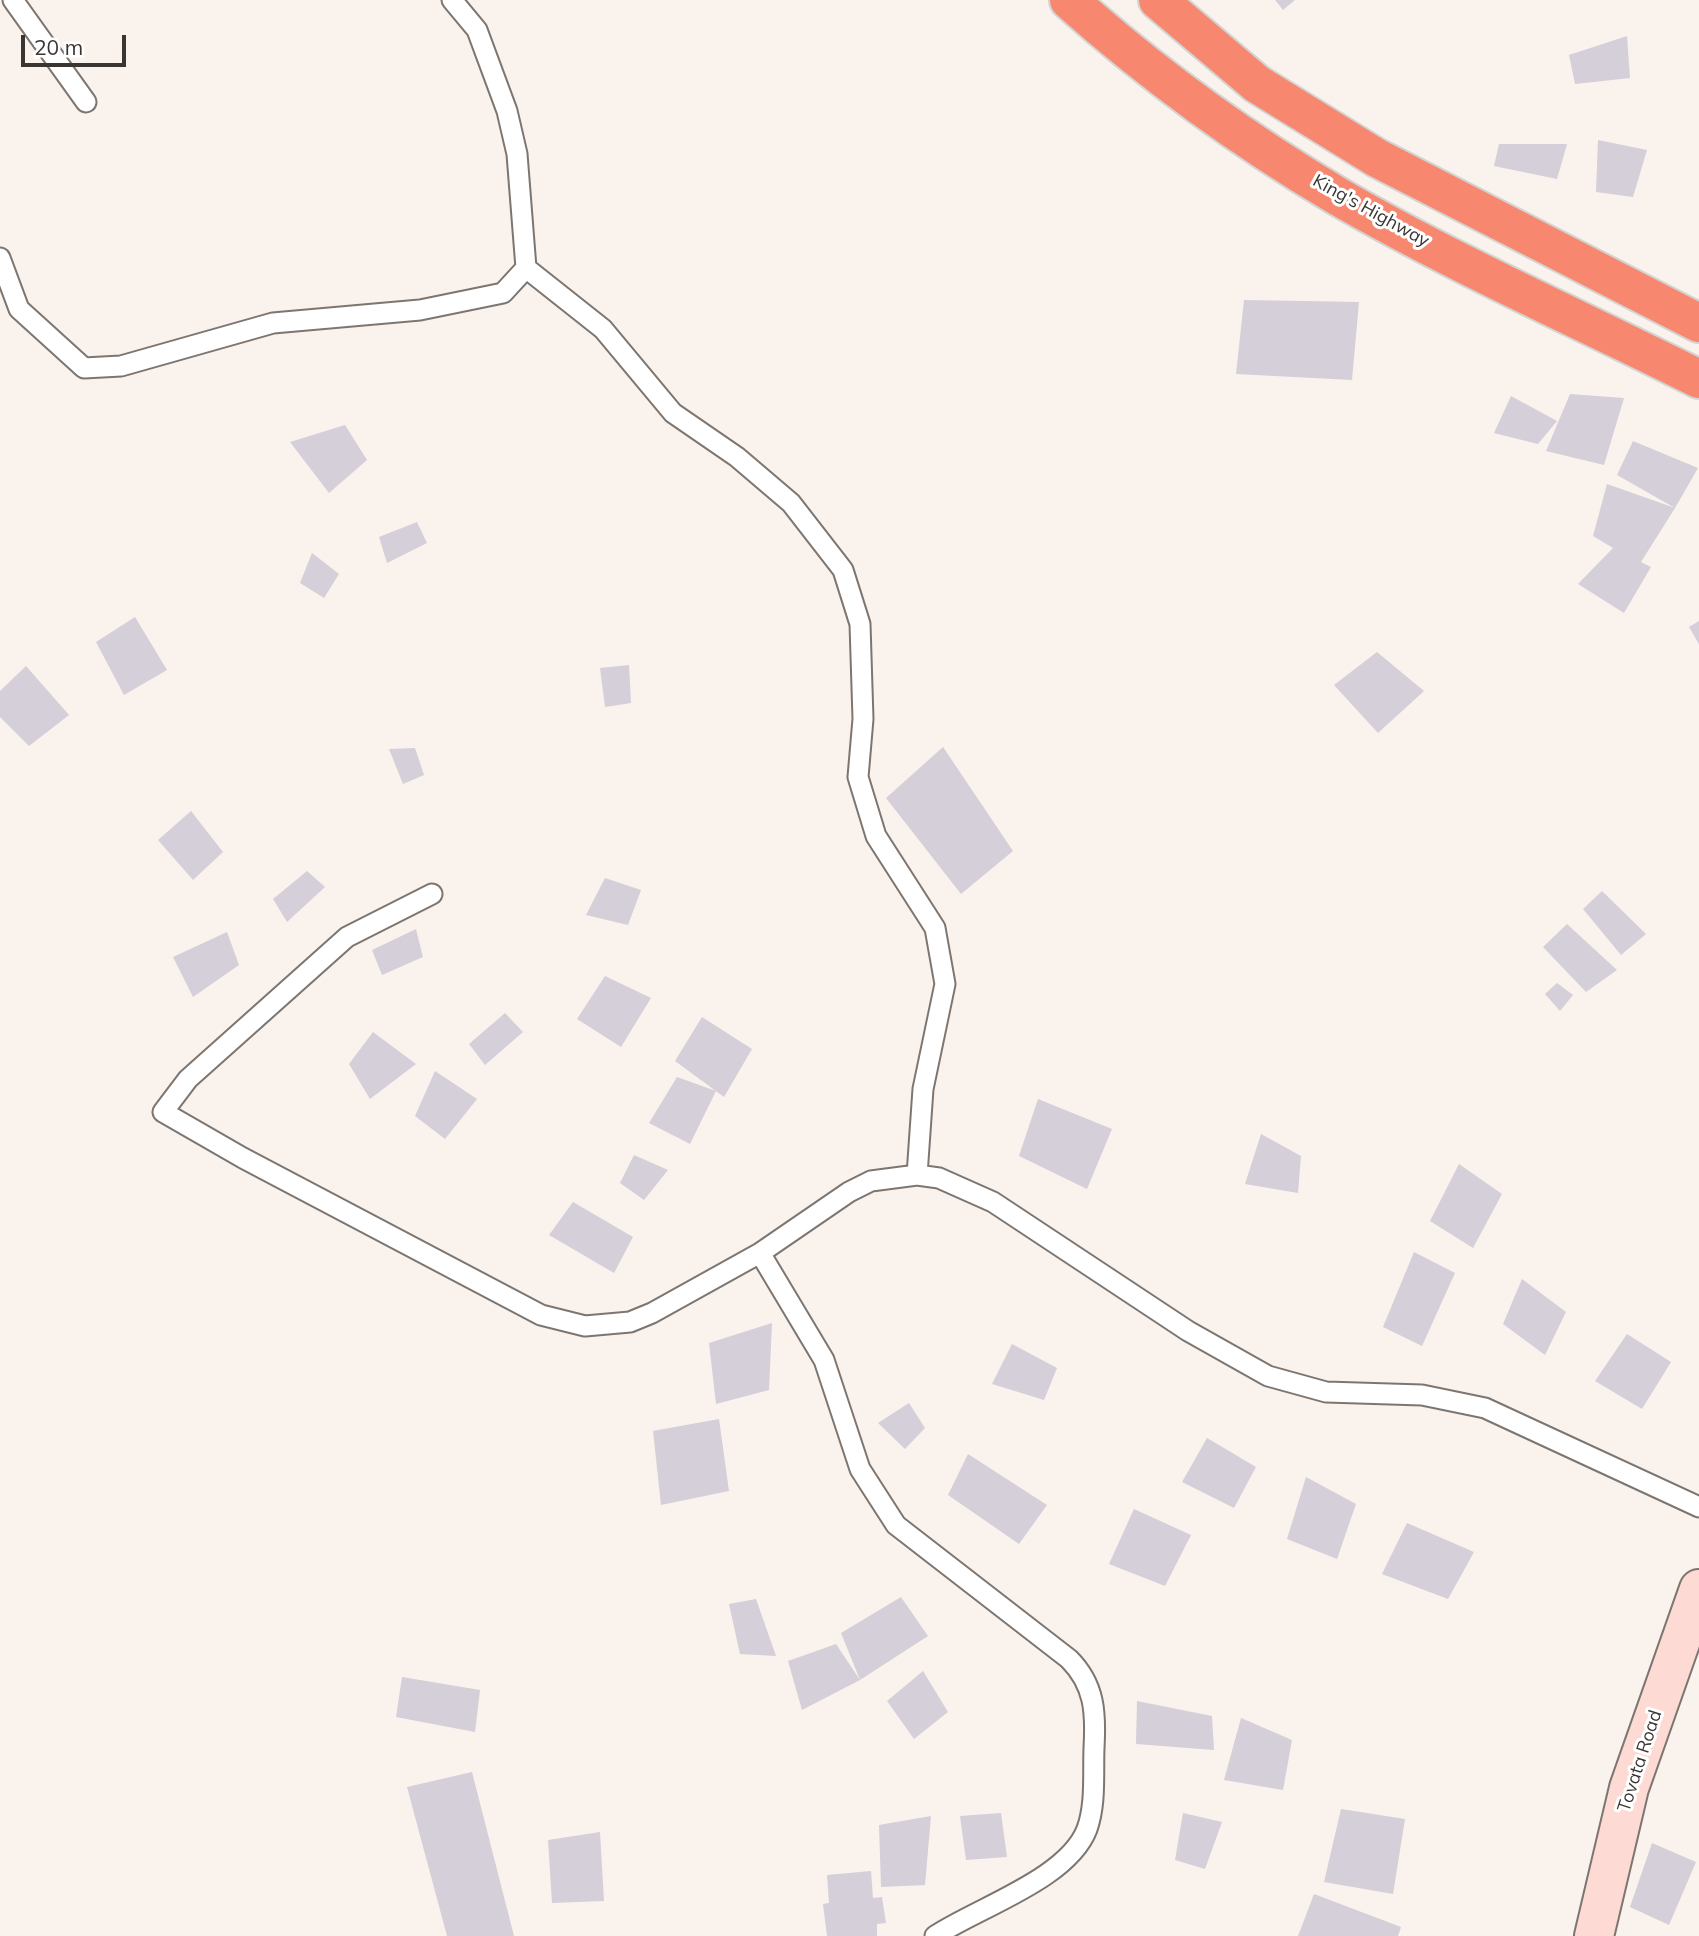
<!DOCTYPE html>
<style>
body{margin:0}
#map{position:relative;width:1699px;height:1936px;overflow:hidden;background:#faf2ec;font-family:Mulish,sans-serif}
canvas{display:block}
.scale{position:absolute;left:21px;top:35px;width:105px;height:32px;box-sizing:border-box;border:4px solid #383532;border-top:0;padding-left:9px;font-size:21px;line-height:24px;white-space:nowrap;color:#383532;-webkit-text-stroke:5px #fff;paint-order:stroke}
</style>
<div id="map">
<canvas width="1699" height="1936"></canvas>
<div class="scale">20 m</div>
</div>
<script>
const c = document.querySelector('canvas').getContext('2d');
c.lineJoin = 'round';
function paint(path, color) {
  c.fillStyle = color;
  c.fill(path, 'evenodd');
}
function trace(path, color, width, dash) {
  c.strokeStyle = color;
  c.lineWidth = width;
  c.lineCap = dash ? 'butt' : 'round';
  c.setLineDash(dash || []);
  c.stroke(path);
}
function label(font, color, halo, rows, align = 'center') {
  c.font = font + ' Mulish,sans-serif';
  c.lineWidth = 6;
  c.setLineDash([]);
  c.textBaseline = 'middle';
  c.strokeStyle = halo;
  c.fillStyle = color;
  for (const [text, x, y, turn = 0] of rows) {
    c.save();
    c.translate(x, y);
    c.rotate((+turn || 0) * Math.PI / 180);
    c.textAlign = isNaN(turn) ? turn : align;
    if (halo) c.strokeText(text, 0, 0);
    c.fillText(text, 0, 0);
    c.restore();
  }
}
const building = new Path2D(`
 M1275,0H1295L1283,10Z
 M1627,36L1630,78L1575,84L1569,55Z
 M1598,140L1647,150L1633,197L1596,192Z
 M1499,144H1567L1557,179L1494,166Z
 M1244,300L1359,302L1352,380L1236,374Z
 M1570,394L1624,398L1604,465L1546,451Z
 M1511,396L1557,421L1538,444L1494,433Z
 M345,425L367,460L329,493L290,442Z
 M1633,441L1698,468L1675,508L1641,562L1651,567L1624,613L1578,584L1613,548L1593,536L1607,484L1675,508L1617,475Z
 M417,522L427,543L387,563L379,537Z
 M312,553L339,574L324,598L300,583Z
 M135,617L167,670L124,695L96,642Z
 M1699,621V644L1689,627Z
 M1377,652L1424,691L1378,733L1334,685Z
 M629,665L631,703L605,707L600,668Z
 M26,666L69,715L29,746L0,717V691Z
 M943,747L1013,851L961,894L886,798Z
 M415,748L424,775L403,784L389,749Z
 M191,811L223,852L193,880L158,840Z
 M307,871L325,887L287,922L273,899Z
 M605,878L641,890L628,925L586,915Z
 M1602,891L1646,934L1621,955L1583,909Z
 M1567,924L1617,970L1586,992L1543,947Z
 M416,929L423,957L382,975L372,950Z
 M227,932L239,965L193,997L173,957Z
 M605,976L651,998L621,1047L577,1019Z
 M1557,983L1573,995L1560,1011L1545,994Z
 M505,1013L523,1032L485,1065L469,1044Z
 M702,1017L752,1049L724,1097L675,1061Z
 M373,1032L416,1064L370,1099L349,1064Z
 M435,1071L477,1099L445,1139L415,1116Z
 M677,1077L716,1091L690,1144L649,1123Z
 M1038,1099L1112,1129L1087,1189L1019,1156Z
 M1261,1134L1301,1156L1298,1193L1245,1184Z
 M634,1155L668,1170L644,1200L620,1183Z
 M1459,1164L1502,1194L1473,1248L1430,1221Z
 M573,1202L633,1237L614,1273L549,1235Z
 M1414,1252L1455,1273L1422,1346L1383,1327Z
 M1522,1279L1566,1312L1545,1355L1503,1324Z
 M772,1323L769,1390L716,1404L709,1343Z
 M1627,1334L1671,1362L1642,1409L1595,1381Z
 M1012,1344L1057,1368L1044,1400L992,1384Z
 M909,1403L925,1428L905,1449L878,1423Z
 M719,1419L729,1491L661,1505L653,1431Z
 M1207,1438L1256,1467L1234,1508L1182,1482Z
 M968,1454L1047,1505L1019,1544L948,1495Z
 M1306,1477L1356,1504L1337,1559L1287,1539Z
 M1134,1509L1191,1535L1165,1586L1109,1564Z
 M1407,1523L1474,1552L1448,1599L1382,1574Z
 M901,1597L928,1636L860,1680L802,1710L788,1661L836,1644L860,1680L841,1633Z
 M756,1599L776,1656L740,1654L729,1604Z
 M923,1671L948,1712L914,1739L887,1701Z
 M402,1677L480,1690L475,1732L396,1717Z
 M1137,1701L1212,1716L1214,1750L1136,1744Z
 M1241,1718L1292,1740L1283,1790L1224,1780Z
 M472,1772L514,1936H447L407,1787Z
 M1341,1809L1405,1819L1393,1894L1324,1882Z
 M1001,1813L1007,1857L966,1860L960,1816Z
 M1183,1813L1222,1822L1205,1869L1175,1860Z
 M931,1816L925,1885L881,1887L879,1825Z
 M600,1832L604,1901L552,1903L548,1840Z
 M1652,1843L1696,1862L1669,1925L1630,1907Z
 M871,1871L873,1898L882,1897L886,1923L877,1924V1936H827L823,1904L829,1903L827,1875Z
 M1314,1894L1401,1927L1398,1936H1298Z`);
const lane = new Path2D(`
 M13,0L86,102
 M0,258L19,309L84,368L121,366L273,323L420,310L503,293L526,268L517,154L507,111L477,30L452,0
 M526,268L603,329L673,413L737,457L791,503L843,570L860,624L863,719L858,777L876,836L935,928L945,984L923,1089L917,1175
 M432,894L347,937L188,1079L163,1112L243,1158L541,1315L585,1326L630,1322L652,1313L760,1253L849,1192L871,1181L917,1175L939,1178L993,1202L1188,1331L1268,1376L1326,1392L1422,1395L1485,1408L1699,1507
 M760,1253L824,1360L860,1469L896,1525L1069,1659C1095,1685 1096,1713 1094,1748C1093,1774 1096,1804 1087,1829C1068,1879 979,1907 935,1936`);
const secondary = new Path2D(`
 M1594,1936L1629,1788L1699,1589`);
const highway = new Path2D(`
 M1069,0C1152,74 1243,140 1339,197C1455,264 1579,319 1699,379
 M1158,0L1257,84L1377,158L1699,323`);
const streetNames = [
 ["King's Highway",1371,211,29],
 ["Tovata Road",1640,1761,-72]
];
paint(building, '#d4cfd8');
trace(lane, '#7d7570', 23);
trace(secondary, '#7d7570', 42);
trace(highway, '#d3d3d2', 42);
trace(lane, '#fff', 19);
trace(secondary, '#fddbd4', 38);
trace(highway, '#f7886f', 38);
label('18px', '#383532', '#fff', streetNames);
</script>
